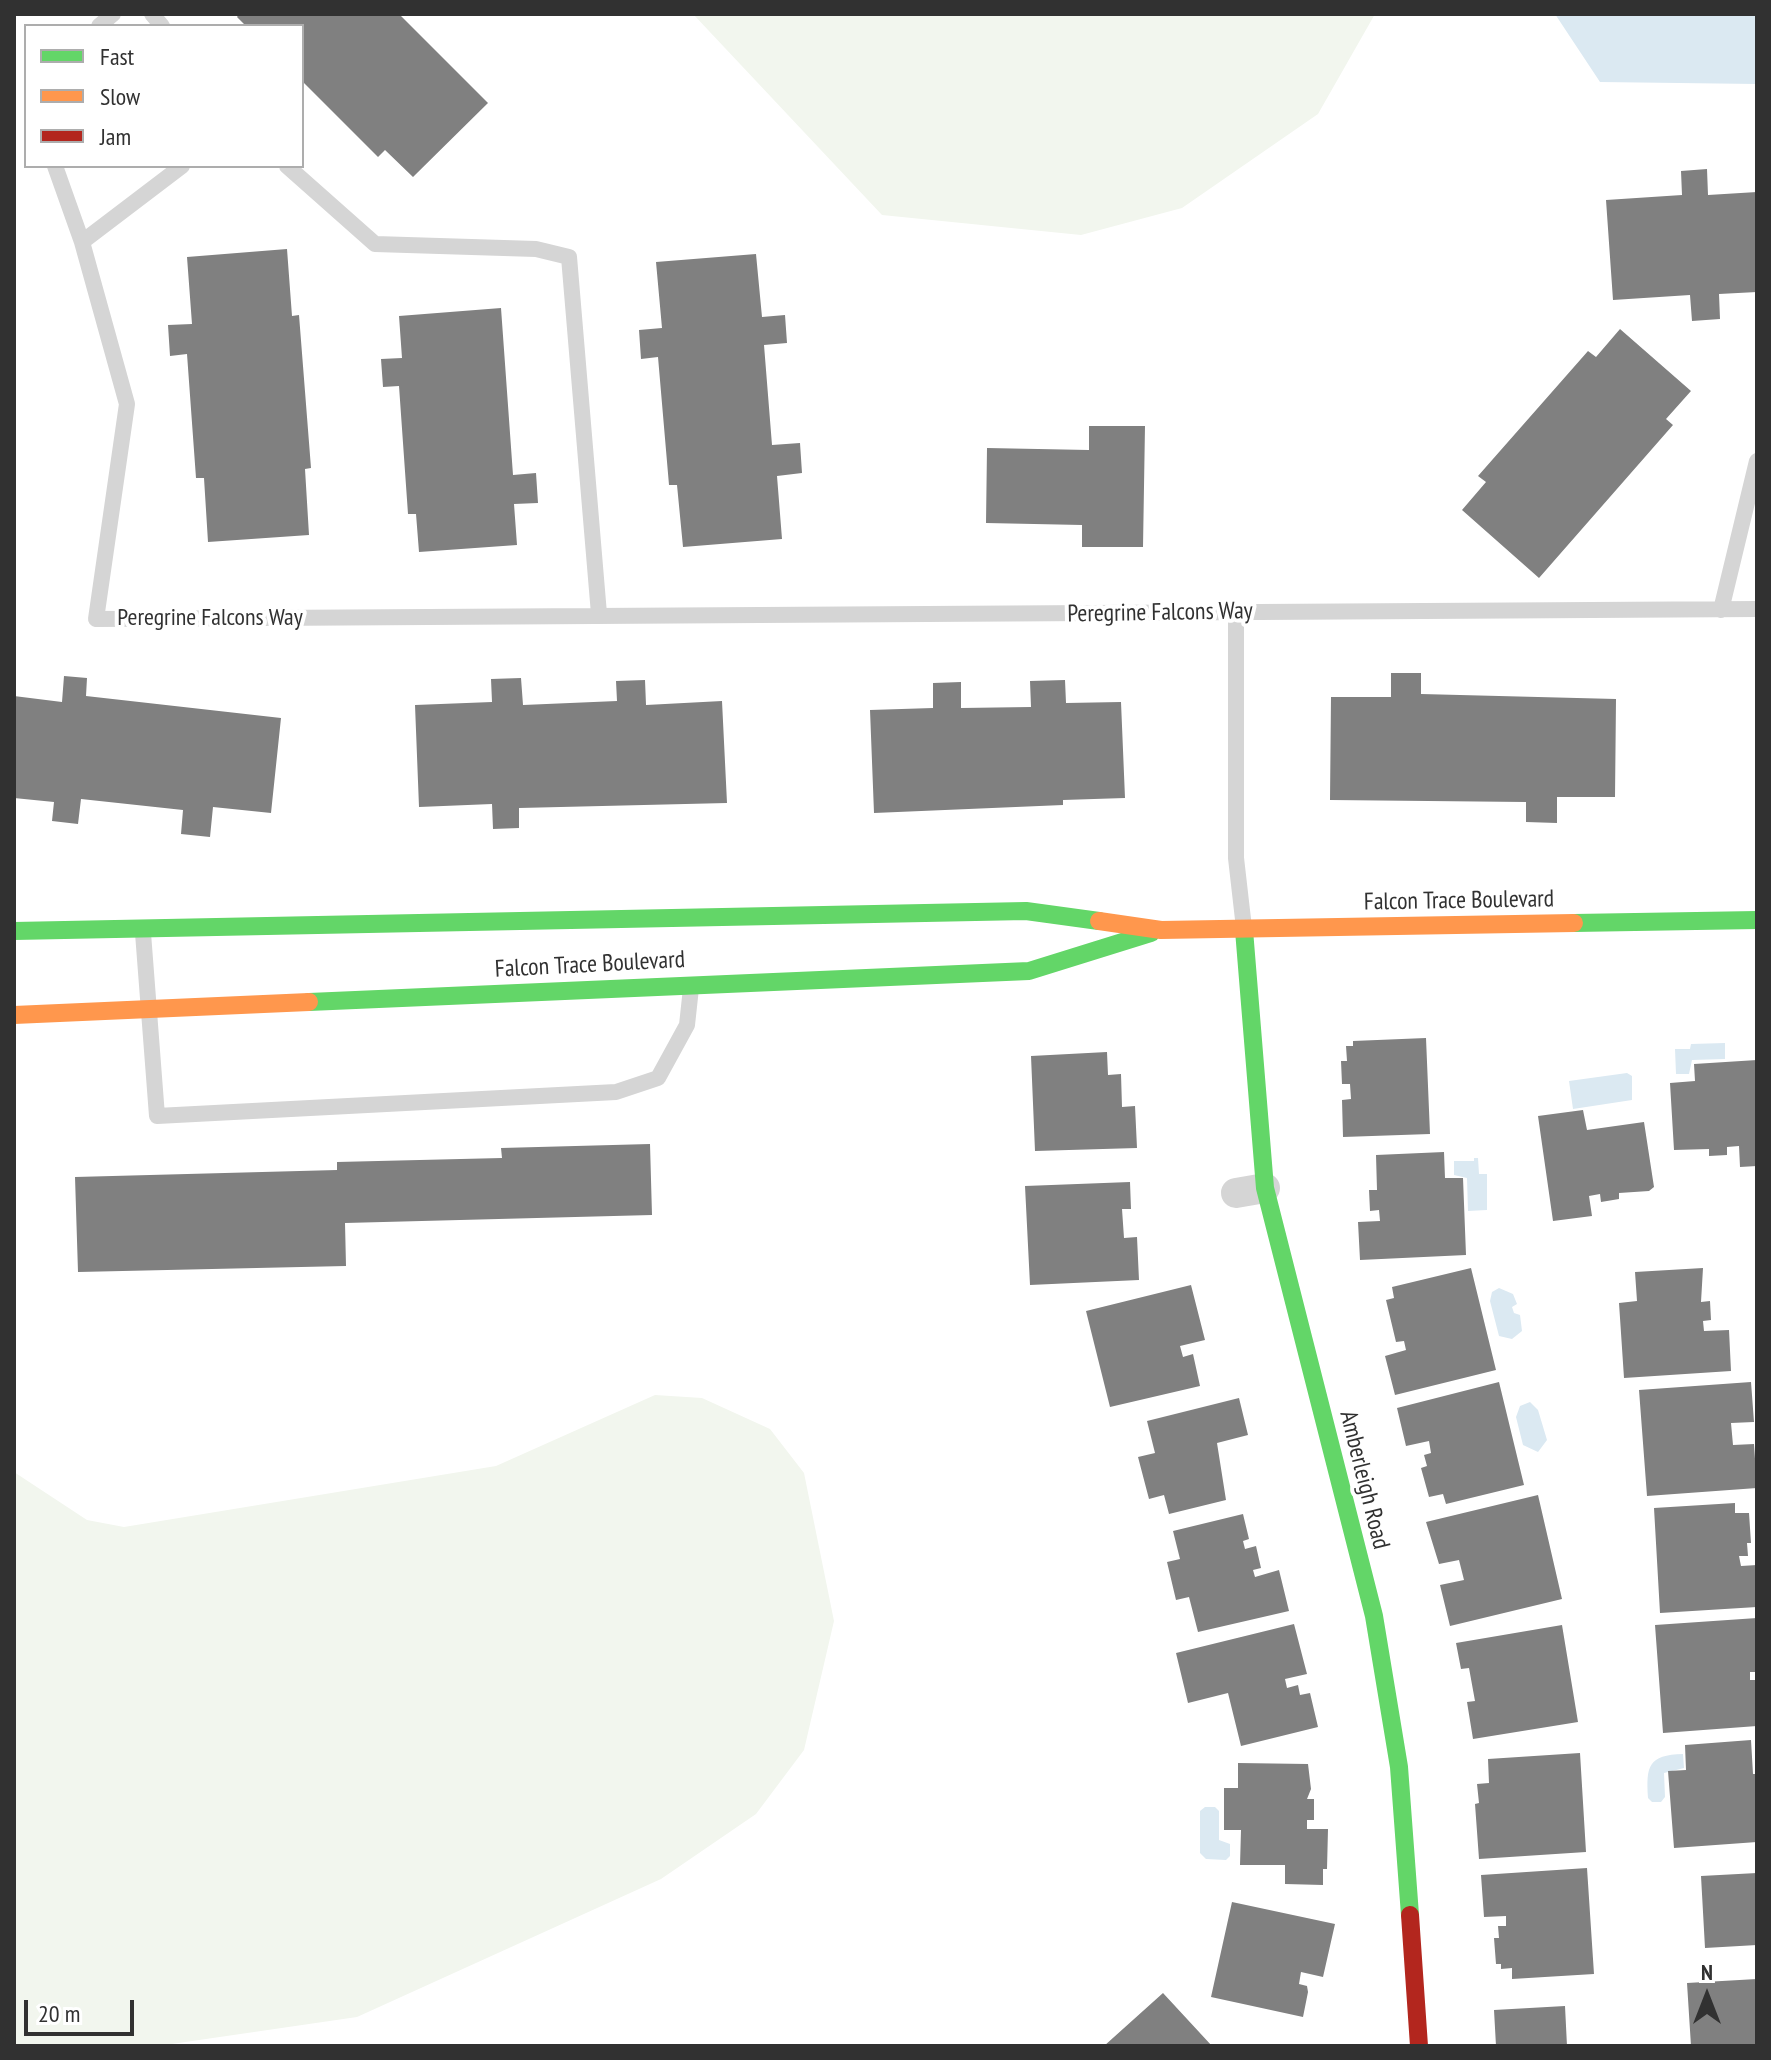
<!DOCTYPE html>
<style>
body{margin:0}
#map{position:relative;width:1771px;height:2060px;overflow:hidden;background:#fff;font-family:"PT Sans Narrow",sans-serif}
canvas{display:block}
.frame{position:absolute;inset:0;border:16px solid #313131;pointer-events:none}
.legend{position:absolute;left:24px;top:24px;width:280px;height:144px;box-sizing:border-box;background:#fff;border:2px solid #adadad;margin:0;padding:10px 14px;list-style:none;font-size:24px;color:#313131}
.legend li{display:flex;align-items:center;gap:16px;height:40px}
.legend b{width:40px;border:2px solid #adadad}
.north{position:absolute;left:1667px;top:1956px;width:80px;height:80px;-webkit-text-stroke:6px #fff;paint-order:stroke;rotate:0deg;font-size:22px;font-weight:700;line-height:32px;text-align:center;color:#313131}
.north::after{content:'';display:block;margin:auto;width:28px;height:36px;background:#313131;clip-path:polygon(50% 0,100% 100%,50% 72%,0 100%)}
.scale{position:absolute;left:24px;top:2000px;width:110px;height:36px;box-sizing:border-box;border:4px solid #313131;border-top:0;padding-left:10px;font-size:24px;line-height:28px;white-space:nowrap;color:#313131;-webkit-text-stroke:6px #fff;paint-order:stroke}
</style>
<div id="map">
<canvas width="1771" height="2060"></canvas>
<div class="frame"></div>
<ul class="legend">
<li><b style="height:10px;background:#63d668"></b>Fast</li>
<li><b style="height:10px;background:#ff974d"></b>Slow</li>
<li><b style="height:10px;background:#b3261e"></b>Jam</li>
</ul>
<div class="north">N</div>
<div class="scale">20 m</div>
</div>
<script>
const c = document.querySelector('canvas').getContext('2d');
c.lineJoin = 'round';
function paint(path, color) {
  c.fillStyle = color;
  c.fill(path, 'evenodd');
}
function trace(path, color, width, dash) {
  c.strokeStyle = color;
  c.lineWidth = width;
  c.lineCap = dash ? 'butt' : 'round';
  c.setLineDash(dash || []);
  c.stroke(path);
}
function label(font, color, halo, rows, align = 'center') {
  c.font = font + ' "PT Sans Narrow",sans-serif';
  c.lineWidth = 8;
  c.setLineDash([]);
  c.textBaseline = 'middle';
  c.strokeStyle = halo;
  c.fillStyle = color;
  for (const [text, x, y, turn = 0] of rows) {
    c.save();
    c.translate(x, y);
    c.rotate((+turn || 0) * Math.PI / 180);
    c.textAlign = isNaN(turn) ? turn : align;
    if (halo) c.strokeText(text, 0, 0);
    c.fillText(text, 0, 0);
    c.restore();
  }
}
const green = new Path2D(`
 M693,14H1375L1318,114L1182,208L1081,235L882,215Z
 M655,1395L702,1398L770,1429L804,1473L834,1621L804,1750L756,1814L661,1879L357,2017L158,2046H14V1472L87,1520L124,1527L496,1466Z`);
const water = new Path2D(`
 M1555,14H1757V84L1600,82Z
 M1725,1043V1059L1692,1060L1689,1074H1676L1675,1049H1690L1691,1044Z
 M1627,1073L1632,1076V1100L1573,1109L1569,1081Z
 M1474,1158H1478L1479,1174H1487V1210L1468,1211L1467,1178L1454,1175V1161H1474Z
 M1499,1288L1513,1294L1517,1304L1512,1307L1514,1313L1520,1315L1522,1331L1512,1339L1499,1336L1490,1301L1492,1292Z
 M1530,1402L1538,1410L1547,1440L1538,1452L1523,1445L1516,1417L1520,1406Z
 M1683,1754L1684,1768L1664,1773L1665,1797L1661,1802H1652L1648,1798C1646,1766 1648,1755 1683,1754Z
 M1205,1807H1215L1219,1811V1840L1230,1844V1856L1226,1860L1206,1859L1200,1853V1811Z`);
const building = new Path2D(`
 M239,14H399L488,103L413,177L385,150L378,157L302,81V26H246L237,17Z
 M1707,169L1708,195L1757,192V292L1719,294L1720,319L1692,321L1690,295L1613,300L1606,200L1682,195L1681,171Z
 M287,249L292,316L299,315L311,468L305,469L309,535L208,542L204,478H196L187,354L170,356L168,325L192,324L187,257Z
 M756,254L762,317L785,315L787,343L764,345L772,445L800,443L802,473L777,476L782,539L683,547L677,485H669L658,357L641,359L639,330L662,328L656,262Z
 M501,308L513,475L536,473L538,503L514,504L517,545L419,552L416,514H408L399,386L383,387L381,359L402,358L399,316Z
 M1620,329L1691,391L1666,419L1673,425L1539,578L1462,510L1486,482L1478,476L1588,351L1596,357Z
 M1089,426H1145L1143,547H1082V525L986,523L987,448L1089,450Z
 M1391,673H1421V694L1616,699L1615,797H1557V823L1526,822V802L1330,800L1331,697H1391Z
 M64,676L87,678L86,696L281,718L271,813L213,807L210,837L181,834L183,810L81,799L78,824L52,821L54,802L14,798V696L62,702Z
 M521,678L523,705L617,701L616,681L645,680L646,705L722,701L727,803L519,808V828L493,829L492,804L419,807L415,705L492,702L491,679Z
 M1065,680L1066,703L1121,702L1125,798L1063,800V805L874,813L870,710L933,708V683L961,682V708L1031,707L1030,681Z
 M1426,1038L1430,1134L1343,1137L1342,1100L1351,1099L1350,1084H1342L1341,1061H1347L1346,1046H1353V1041Z
 M1107,1052L1108,1075L1121,1074L1122,1107L1135,1106L1137,1148L1035,1151L1031,1056Z
 M1757,1060V1166L1740,1167L1739,1146L1727,1147V1155L1709,1156V1149L1674,1150L1670,1083L1695,1081L1694,1064Z
 M1583,1110L1587,1130L1644,1122L1654,1187L1649,1191L1619,1193V1199L1601,1202L1600,1194L1589,1196L1592,1216L1553,1221L1538,1116Z
 M650,1144L652,1215L345,1223L346,1266L78,1272L75,1177L337,1170V1162L502,1158L501,1148Z
 M1444,1152L1445,1178H1463L1466,1255L1360,1260L1358,1222L1380,1221L1379,1210L1370,1211L1369,1190H1377L1376,1155Z
 M1130,1182L1131,1209H1122L1124,1238L1137,1237L1139,1280L1030,1285L1025,1186Z
 M1471,1268L1496,1370L1395,1395L1385,1356L1406,1350L1404,1341L1396,1342L1386,1300L1394,1298L1392,1287Z
 M1703,1268L1701,1302L1710,1301L1711,1320L1703,1321L1704,1331L1729,1330L1731,1371L1624,1378L1619,1303L1637,1301L1635,1272Z
 M1191,1285L1205,1340L1180,1346L1183,1357L1193,1354L1200,1386L1110,1407L1086,1311Z
 M1499,1382L1524,1485L1446,1504L1443,1494L1429,1497L1421,1468L1427,1466L1424,1455L1431,1453L1429,1441L1406,1446L1397,1408Z
 M1751,1382L1754,1422L1731,1423L1733,1445L1754,1444L1757,1488L1647,1496L1639,1390Z
 M1239,1398L1248,1435L1217,1443L1226,1500L1169,1514L1164,1495L1149,1499L1138,1457L1155,1453L1147,1421Z
 M1538,1495L1562,1599L1450,1626L1440,1585L1464,1580L1459,1560L1439,1564L1426,1522Z
 M1735,1503V1513H1749L1751,1543H1747L1748,1556H1739L1741,1566L1757,1565V1607L1660,1613L1654,1508Z
 M1243,1514L1249,1539L1243,1541L1245,1549L1256,1546L1261,1568L1253,1570L1255,1577L1279,1570L1289,1611L1198,1632L1189,1597L1176,1600L1167,1562L1180,1559L1173,1531Z
 M1757,1618V1672H1750V1680H1757V1726L1663,1733L1655,1625Z
 M1294,1624L1307,1674L1285,1679L1287,1688L1298,1685L1300,1695L1310,1693L1318,1727L1241,1746L1228,1693L1188,1703L1176,1653Z
 M1562,1625L1578,1722L1473,1739L1467,1702L1475,1701L1469,1668L1461,1669L1456,1643Z
 M1751,1740L1753,1774H1757V1842L1674,1848L1668,1771L1686,1770L1685,1745Z
 M1580,1753L1586,1852L1479,1859L1475,1804L1479,1803L1477,1784L1489,1783L1488,1759Z
 M1238,1763L1308,1764L1311,1789L1307,1799H1314V1820H1307V1829H1328L1327,1869H1323V1885L1285,1884V1865H1240L1241,1830H1224V1788H1238Z
 M1587,1868L1594,1974L1512,1979V1968L1501,1969V1964H1496L1494,1938H1499L1498,1926H1506V1916L1484,1917L1481,1875Z
 M1757,1873V1945L1705,1948L1701,1876Z
 M1232,1902L1335,1924L1323,1977L1301,1972L1299,1984L1307,1986L1308,1992L1303,2017L1211,1997Z
 M1757,1979V2046H1691L1687,1983Z
 M1163,1993L1212,2046H1104Z
 M1565,2006L1567,2046H1496L1494,2010Z`);
const lane = new Path2D(`
 M152,14L162,26
 M99,26L113,14
 M55,166L82,242L127,404L96,619L1757,609
 M287,166L375,244L536,249L569,257L599,614
 M82,242L182,166
 M1721,610L1757,461
 M1236,613V858L1244,928
 M143,933L157,1116L616,1092L658,1078L687,1025L691,988`);
const street = new Path2D(`
 M1236,1193L1265,1188`);
const fast = new Path2D(`
 M1574,923L1757,920
 M1244,930L1265,1188L1374,1616L1399,1767L1410,1915
 M14,931L1026,911L1099,921
 M309,1002L1029,971L1151,933`);
const slow = new Path2D(`
 M1099,921L1161,930L1574,923
 M14,1015L309,1002`);
const jam = new Path2D(`
 M1410,1915L1419,2046`);
const streetNames = [
 ["Peregrine Falcons Way",1160,613,-1],
 ["Peregrine Falcons Way",210,618],
 ["Falcon Trace Boulevard",1459,901,-1],
 ["Falcon Trace Boulevard",590,965,-3],
 ["Amberleigh Road",1364,1480,76]
];
paint(green, '#f2f6ee');
paint(water, '#dbe9f2');
paint(building, '#808080');
trace(lane, '#d5d5d5', 16);
trace(street, '#d5d5d5', 30);
trace(fast, '#63d668', 18);
trace(slow, '#ff974d', 18);
trace(jam, '#b3261e', 18);
label('24px', '#313131', '#fff', streetNames);
</script>
